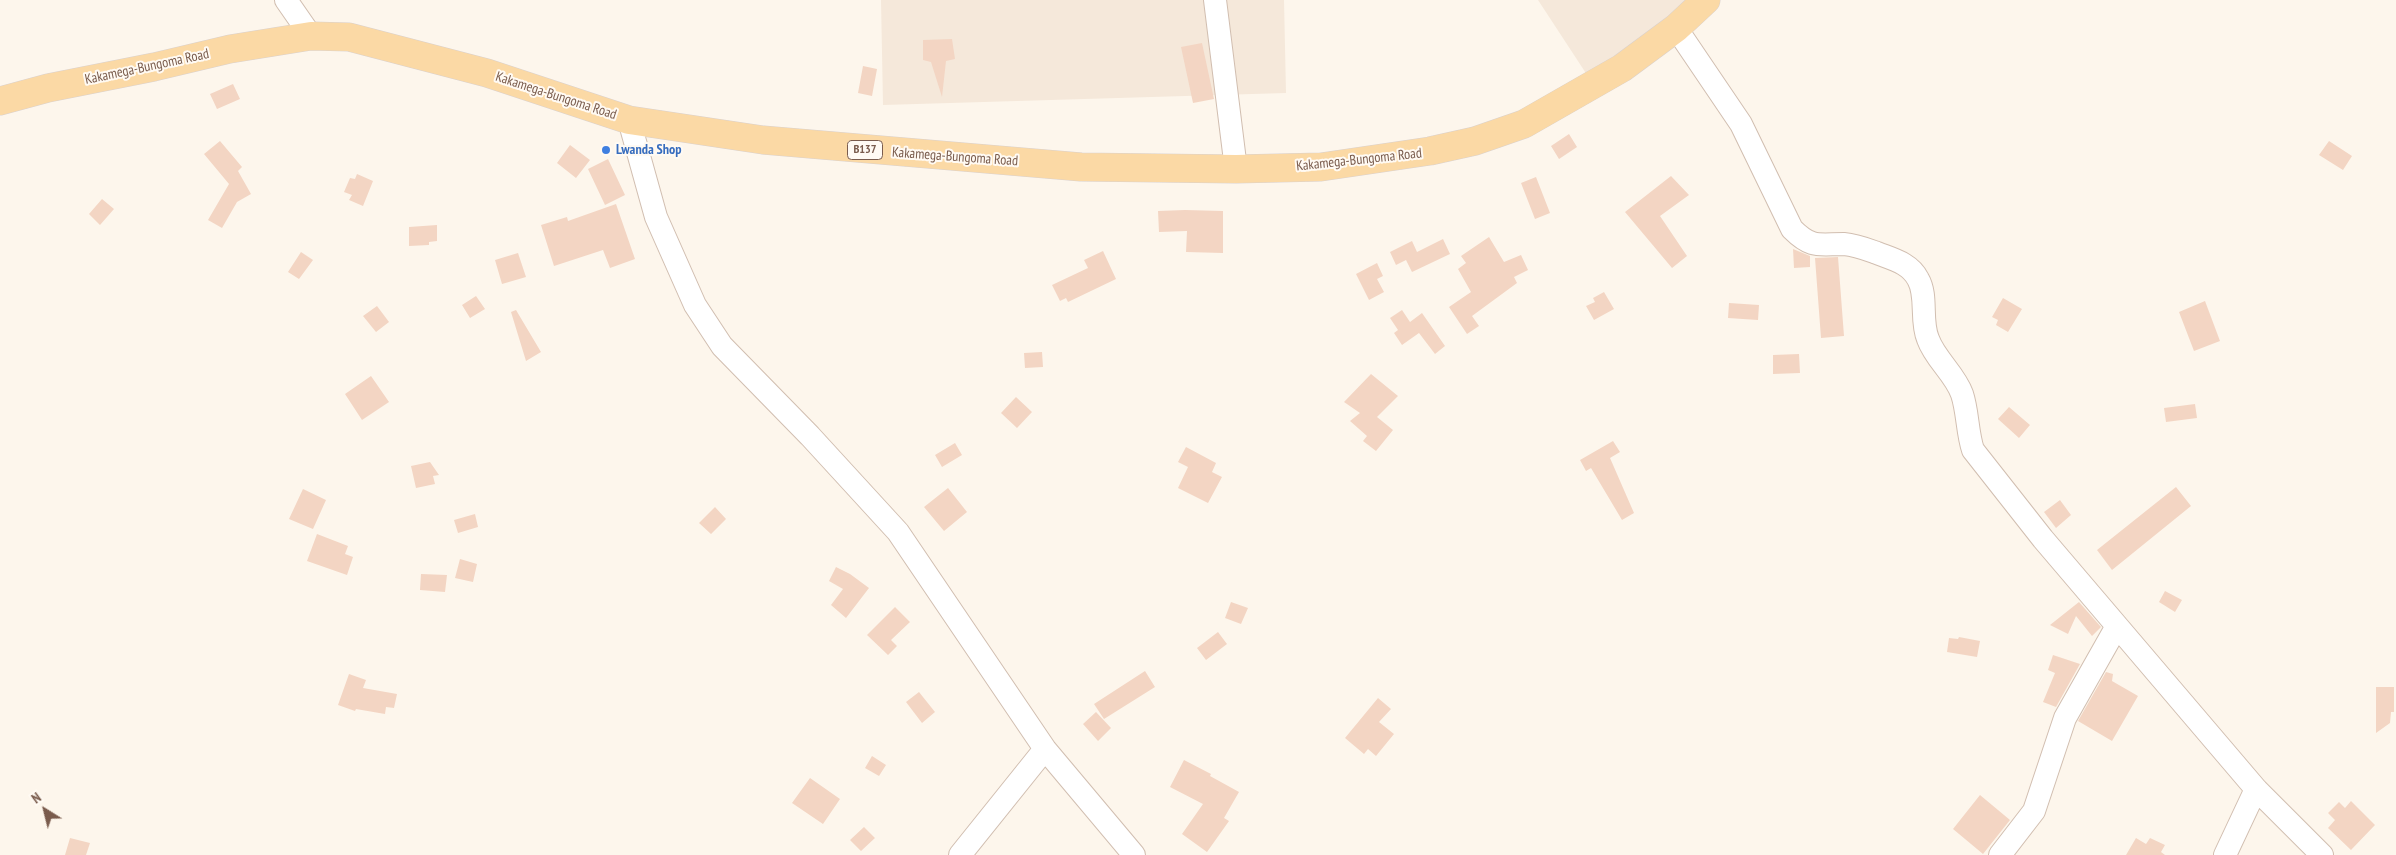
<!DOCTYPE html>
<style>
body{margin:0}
#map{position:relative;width:2396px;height:855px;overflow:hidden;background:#fdf6ec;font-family:"PT Sans Narrow",sans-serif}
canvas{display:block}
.north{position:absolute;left:20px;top:785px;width:50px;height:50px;-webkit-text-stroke:4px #fffaf3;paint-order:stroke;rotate:324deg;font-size:14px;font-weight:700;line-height:20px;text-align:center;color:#7a5c4d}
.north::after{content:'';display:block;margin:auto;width:18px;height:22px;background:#7a5c4d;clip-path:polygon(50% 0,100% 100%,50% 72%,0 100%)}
</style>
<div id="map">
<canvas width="2396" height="855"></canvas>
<div class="north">N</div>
</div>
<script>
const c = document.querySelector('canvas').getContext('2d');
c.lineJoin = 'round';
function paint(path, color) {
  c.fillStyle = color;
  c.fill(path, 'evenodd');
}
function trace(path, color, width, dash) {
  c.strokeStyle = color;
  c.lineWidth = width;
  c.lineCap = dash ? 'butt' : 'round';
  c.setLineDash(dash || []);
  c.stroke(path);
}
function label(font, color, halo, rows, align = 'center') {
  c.font = font + ' "PT Sans Narrow",sans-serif';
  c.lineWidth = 4;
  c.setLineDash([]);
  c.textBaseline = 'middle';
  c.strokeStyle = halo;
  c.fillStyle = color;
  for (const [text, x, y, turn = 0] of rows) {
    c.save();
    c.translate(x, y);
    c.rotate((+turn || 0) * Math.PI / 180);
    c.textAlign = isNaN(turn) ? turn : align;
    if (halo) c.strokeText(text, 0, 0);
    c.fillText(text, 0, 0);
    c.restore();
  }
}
const residential = new Path2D(`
 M881,0H1284L1286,93L883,105Z
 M1538,0H1689L1593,84Z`);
const building = new Path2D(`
 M952,39L955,59L946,61L942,97L931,62L923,60V40Z
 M1202,43L1214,99L1193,103L1181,47Z
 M863,66L877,69L872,96L858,93Z
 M233,84L240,99L217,109L210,94Z
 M1569,134L1577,147L1559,159L1551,146Z
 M220,141L242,167L238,171L251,194L237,202L222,228L208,220L229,184L204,154Z
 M2329,141L2352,156L2343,170L2319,155Z
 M570,145L590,160L576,178L557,163Z
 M608,159L625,195L605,205L588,169Z
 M357,174L373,181L363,206L349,200L352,195L344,192L350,178L355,179Z
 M1671,176L1689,195L1660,216L1687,256L1672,268L1625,212Z
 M1536,177L1550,213L1535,219L1521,183Z
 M102,199L114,209L100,225L89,214Z
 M616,204L635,259L610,268L603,250L554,266L541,225L567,217L568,221Z
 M1185,210L1223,211V253L1186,252L1187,231L1159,232L1158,211Z
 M437,225V241L429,242V245L409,246V227Z
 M1489,237L1504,262L1521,255L1528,270L1514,277L1517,283L1472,316L1479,326L1467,334L1449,307L1471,292L1458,269L1466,263L1461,256Z
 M1443,239L1450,254L1412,272L1406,260L1396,265L1390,252L1412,241L1417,252Z
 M1793,249L1810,256V267L1794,268Z
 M1103,251L1116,279L1068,302L1066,298L1060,301L1052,285L1088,268L1084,260Z
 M301,252L313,260L299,279L288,272Z
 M518,253L526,277L502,284L495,260Z
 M1838,257L1844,336L1821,338L1815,258Z
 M1377,263L1383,276L1377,279L1384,292L1369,300L1356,274Z
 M1604,292L1614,309L1594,320L1586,306L1595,302L1593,298Z
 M476,296L485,309L470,318L462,305Z
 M2003,298L2022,309L2008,332L1996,325L1998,320L1992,317Z
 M2205,301L2220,341L2194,351L2179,312Z
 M1729,303L1759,305L1758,320L1728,318Z
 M377,306L389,322L376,332L363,316Z
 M516,310L541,352L526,361L511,312Z
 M1402,310L1410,322L1422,313L1445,346L1435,354L1419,333L1402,345L1394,333L1398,330L1390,318Z
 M1042,352L1043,367L1025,368L1024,353Z
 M1799,354L1800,373L1773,374V355Z
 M1371,374L1398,396L1377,417L1393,430L1376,451L1363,441L1367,436L1350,421L1360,413L1344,402Z
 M371,376L389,402L362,420L345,394Z
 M1016,397L1032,412L1017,428L1001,413Z
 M2195,404L2197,418L2166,422L2164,408Z
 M2009,407L2030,425L2019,438L1998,419Z
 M1613,441L1620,452L1610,458L1634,513L1622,520L1591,468L1586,471L1580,460Z
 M955,443L962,455L942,467L935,455Z
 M1186,447L1216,463L1212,472L1222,477L1208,503L1178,488L1188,467L1178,462Z
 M430,462L439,475L433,476L435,484L416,488L411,466Z
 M2176,487L2191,506L2112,570L2097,550Z
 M948,488L967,512L944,531L924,507Z
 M303,489L326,500L313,529L289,519Z
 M2060,500L2071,515L2056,528L2044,512Z
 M715,507L726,519L711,534L699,523Z
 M475,514L478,527L458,533L454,520Z
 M317,534L348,546L345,554L353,557L347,575L307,561Z
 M460,559L477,564L473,582L455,578Z
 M836,567L850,574L869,588L846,618L831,605L843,589L829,581Z
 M421,574L447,575L445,592L420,590Z
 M2165,591L2182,600L2175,612L2159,602Z
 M1231,602L1248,608L1241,624L1225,618Z
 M2079,602L2101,627L2092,636L2076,616L2068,634L2050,625Z
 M895,607L910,622L891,640L897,646L888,655L867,635Z
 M1218,632L1227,644L1206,660L1197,648Z
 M1959,637L1980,641L1977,657L1947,652L1949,638L1958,639Z
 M2053,655L2080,664L2056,707L2043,702L2055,673L2048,670Z
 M1145,671L1155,687L1104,719L1094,704Z
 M2106,672L2113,674L2112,681L2138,696L2112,741L2078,721Z
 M349,674L366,680L363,688L397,694L394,708L386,707L385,714L356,709L355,711L338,705Z
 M2376,687H2394V712H2391L2390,723L2376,733Z
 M919,692L935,712L922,723L906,702Z
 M1378,698L1391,709L1379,722L1394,734L1376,756L1368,749L1364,754L1345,738Z
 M1096,712L1111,728L1098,741L1083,724Z
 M872,756L886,765L879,776L865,768Z
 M1184,760L1211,774L1210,776L1239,792L1224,818L1229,821L1207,852L1182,834L1203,804L1170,787Z
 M810,778L840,799L823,824L792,803Z
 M1980,795L2010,820L1983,854L1953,829Z
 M2351,801L2375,825L2351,850L2328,828L2335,820L2328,813L2339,802L2345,808Z
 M864,827L875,838L861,851L850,840Z
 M70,838L90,843L86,855H65Z
 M2136,838L2146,844L2150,838L2165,845L2161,852L2165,855H2126Z`);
const minor = new Path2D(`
 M286,0L311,36
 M1215,0L1236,169
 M1676,28L1741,124L1792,229C1812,249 1819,244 1844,244C1856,245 1866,249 1877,253C1892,259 1910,263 1918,279C1928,296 1920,320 1928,339C1935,359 1955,374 1962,394C1968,412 1967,432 1973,450L2043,539L2256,789L2322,855
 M629,120L656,217L695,305L722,346L810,436L898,532L1045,749L1134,855
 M960,855L1045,749
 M2000,855L2034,811L2065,718L2117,626
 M2225,855L2256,789`);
const major = new Path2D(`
 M0,101L48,88L154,67L230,49L311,36L349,37L487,73L629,120L763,140L1081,167L1236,169L1321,167L1430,151L1475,141L1524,124L1622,68L1676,28L1706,0`);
const markers = [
 [606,150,5,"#3f7fe0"]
];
const shields = [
 [865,150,35]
];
const shieldNames = [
 ["B137",865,150]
];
const streetNames = [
 ["Kakamega-Bungoma Road",147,67,-12],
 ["Kakamega-Bungoma Road",556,96,18],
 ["Kakamega-Bungoma Road",955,157,4],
 ["Kakamega-Bungoma Road",1359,160,-6]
];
const shopNames = [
 ["Lwanda Shop",616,150]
];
paint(residential, '#f5e8da');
paint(building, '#f3d5c3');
trace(minor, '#d1beb0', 24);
trace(major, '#dad1cd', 29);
trace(minor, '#fff', 22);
trace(major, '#fbd9a5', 28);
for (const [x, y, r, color] of markers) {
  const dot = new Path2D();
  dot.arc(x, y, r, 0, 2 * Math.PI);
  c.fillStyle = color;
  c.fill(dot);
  trace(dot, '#fffaf3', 2);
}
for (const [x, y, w] of shields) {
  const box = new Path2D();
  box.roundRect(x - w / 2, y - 9.5, w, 19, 4);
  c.fillStyle = '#fffaf3';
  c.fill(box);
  trace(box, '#7a5c4d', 1);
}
label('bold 12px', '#7a5c4d', null, shieldNames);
label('14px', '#7a5c4d', '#fffaf3', streetNames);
label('bold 14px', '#366cbe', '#fffaf3', shopNames, 'left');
</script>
